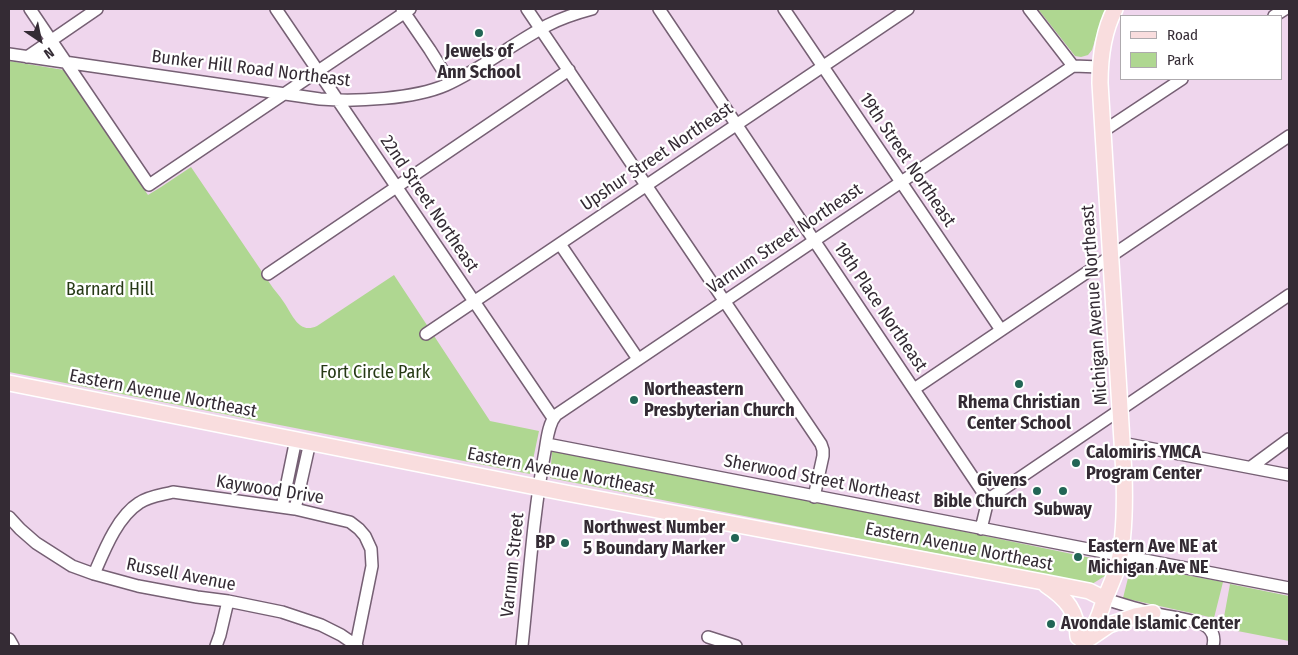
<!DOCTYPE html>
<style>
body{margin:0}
#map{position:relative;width:1298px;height:655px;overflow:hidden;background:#efd6ed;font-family:"Fira Sans Condensed",sans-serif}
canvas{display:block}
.frame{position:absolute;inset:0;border:10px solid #342b34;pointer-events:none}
.legend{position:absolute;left:1120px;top:15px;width:162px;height:65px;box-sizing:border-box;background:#fff;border:1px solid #aeaaae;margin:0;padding:6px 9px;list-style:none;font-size:15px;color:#342b34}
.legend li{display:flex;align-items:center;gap:10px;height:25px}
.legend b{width:25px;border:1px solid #aeaaae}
.north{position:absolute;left:15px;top:15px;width:50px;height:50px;-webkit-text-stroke:4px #fff;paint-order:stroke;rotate:146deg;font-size:14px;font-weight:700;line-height:20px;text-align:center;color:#342b34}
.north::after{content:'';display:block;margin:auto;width:18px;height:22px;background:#342b34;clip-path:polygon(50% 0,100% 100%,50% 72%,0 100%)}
</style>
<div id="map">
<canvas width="1298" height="655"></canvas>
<div class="frame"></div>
<ul class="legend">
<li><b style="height:6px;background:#f9ddde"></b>Road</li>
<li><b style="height:14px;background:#afd791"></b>Park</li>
</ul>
<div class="north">N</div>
</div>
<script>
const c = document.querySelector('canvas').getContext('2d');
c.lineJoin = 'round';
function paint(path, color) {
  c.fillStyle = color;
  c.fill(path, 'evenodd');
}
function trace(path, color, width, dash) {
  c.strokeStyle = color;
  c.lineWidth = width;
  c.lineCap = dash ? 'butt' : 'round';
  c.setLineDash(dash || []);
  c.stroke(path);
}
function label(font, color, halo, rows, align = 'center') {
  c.font = font + ' "Fira Sans Condensed",sans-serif';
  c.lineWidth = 4.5;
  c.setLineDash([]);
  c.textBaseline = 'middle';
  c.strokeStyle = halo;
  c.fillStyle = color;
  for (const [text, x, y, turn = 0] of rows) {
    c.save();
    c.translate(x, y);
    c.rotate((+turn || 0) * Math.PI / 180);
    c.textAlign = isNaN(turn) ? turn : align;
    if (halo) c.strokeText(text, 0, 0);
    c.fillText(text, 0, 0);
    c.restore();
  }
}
const green = new Path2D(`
 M1038,9H1107L1101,21L1092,50L1088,55L1081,57L1075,56Z
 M9,61L64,70L148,195L161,187L191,167L273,288C276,292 280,296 283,301C292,313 298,335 317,326L394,275L490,421L539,431L530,474L9,372Z
 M552,451L869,512L1101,560L1109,562L1105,576L1092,584L550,478Z
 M1137,566L1223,582L1214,618L1123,598L1130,570Z
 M1230,584L1289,596V641L1222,628Z`);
const minor = new Path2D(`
 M30,9L149,185L410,9
 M276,9L553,418
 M402,9L430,50L450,82
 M527,9L821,444L823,450V456L814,497
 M659,9L988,500
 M784,9L1001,330
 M1029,9L1073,66
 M1274,16L1285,9
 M9,54L320,99C355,102 414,99 446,85C482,69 513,43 548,25C562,18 577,13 592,9
 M27,57L97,9
 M1102,132L1182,79
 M560,244L638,359
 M268,274L569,70
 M426,334L908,9
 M914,389L1289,136
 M1122,443L1289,475
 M547,444L1289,588
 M1251,467L1289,439
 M282,507L296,439
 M295,509L310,442
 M9,517L20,529L36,543L72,566L94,574L138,586L197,597L228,601L282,612L321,625L341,635L357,646
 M981,529L988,500L996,494L1289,295
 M94,574C104,551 117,517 139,503C149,496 162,495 173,492L295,509L350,522L359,529L365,536L371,549L372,566L356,645
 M1105,599C1121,604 1137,609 1153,613C1168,617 1193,619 1206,626C1213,631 1215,638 1213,646
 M708,637L736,646
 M9,639L13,646
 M216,646L220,635L228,601
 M522,646C529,581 533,516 545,451C547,440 548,424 556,415L1073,66L1100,67`);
const major = new Path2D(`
 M9,383L566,493L1043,582L1089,591L1105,599
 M1046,585C1067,599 1077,611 1078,637
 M1090,638L1109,625L1135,616L1153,613
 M1083,646C1093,633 1099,617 1104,601C1108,591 1113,580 1117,569C1125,540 1125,504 1124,474L1100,83C1100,57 1103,32 1115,9`);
const markers = [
 [479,33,5,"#226555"],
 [1019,384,5,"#226555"],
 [634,400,5,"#226555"],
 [1076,463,5,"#226555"],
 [1037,491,5,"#226555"],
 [1063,491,5,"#226555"],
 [735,538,5,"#226555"],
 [565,543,5,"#226555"],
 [1078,557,5,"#226555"],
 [1051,624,5,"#226555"]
];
const poiNames = [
 ["Jewels of",479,52,"center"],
 ["Ann School",479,73,"center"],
 ["Northeastern",644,390],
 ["Presbyterian Church",644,411],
 ["Rhema Christian",1019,403,"center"],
 ["Center School",1019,424,"center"],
 ["Calomiris YMCA",1086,453],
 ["Program Center",1086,474],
 ["Givens",1027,481,"right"],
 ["Bible Church",1027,502,"right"],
 ["Subway",1063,510,"center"],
 ["Northwest Number",725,528,"right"],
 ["5 Boundary Marker",725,549,"right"],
 ["BP",555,543,"right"],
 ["Eastern Ave NE at",1088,547],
 ["Michigan Ave NE",1088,568],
 ["Avondale Islamic Center",1061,624]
];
const streetNames = [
 ["Bunker Hill Road Northeast",251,69,7],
 ["Upshur Street Northeast",657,157,-34],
 ["19th Street Northeast",907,160,56],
 ["22nd Street Northeast",429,204,56],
 ["Varnum Street Northeast",785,239,-34],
 ["Michigan Avenue Northeast",1095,305,-94],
 ["19th Place Northeast",880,307,56],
 ["Eastern Avenue Northeast",163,394,11],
 ["Eastern Avenue Northeast",561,472,11],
 ["Sherwood Street Northeast",822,480,11],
 ["Kaywood Drive",270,490,9],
 ["Eastern Avenue Northeast",959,547,11],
 ["Varnum Street",513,565,-84],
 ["Russell Avenue",181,575,11]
];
const parkNames = [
 ["Barnard Hill",110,290],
 ["Fort Circle Park",375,373]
];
paint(green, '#afd791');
trace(minor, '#766074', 14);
trace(major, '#fff', 18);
trace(minor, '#fff', 11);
trace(major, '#f9ddde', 15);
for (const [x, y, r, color] of markers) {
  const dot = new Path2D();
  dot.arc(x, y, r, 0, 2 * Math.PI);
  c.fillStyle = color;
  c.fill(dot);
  trace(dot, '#fff', 2);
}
label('bold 18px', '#342b34', '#fff', poiNames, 'left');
label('18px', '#342b34', '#fff', streetNames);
label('18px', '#263915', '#fff', parkNames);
</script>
